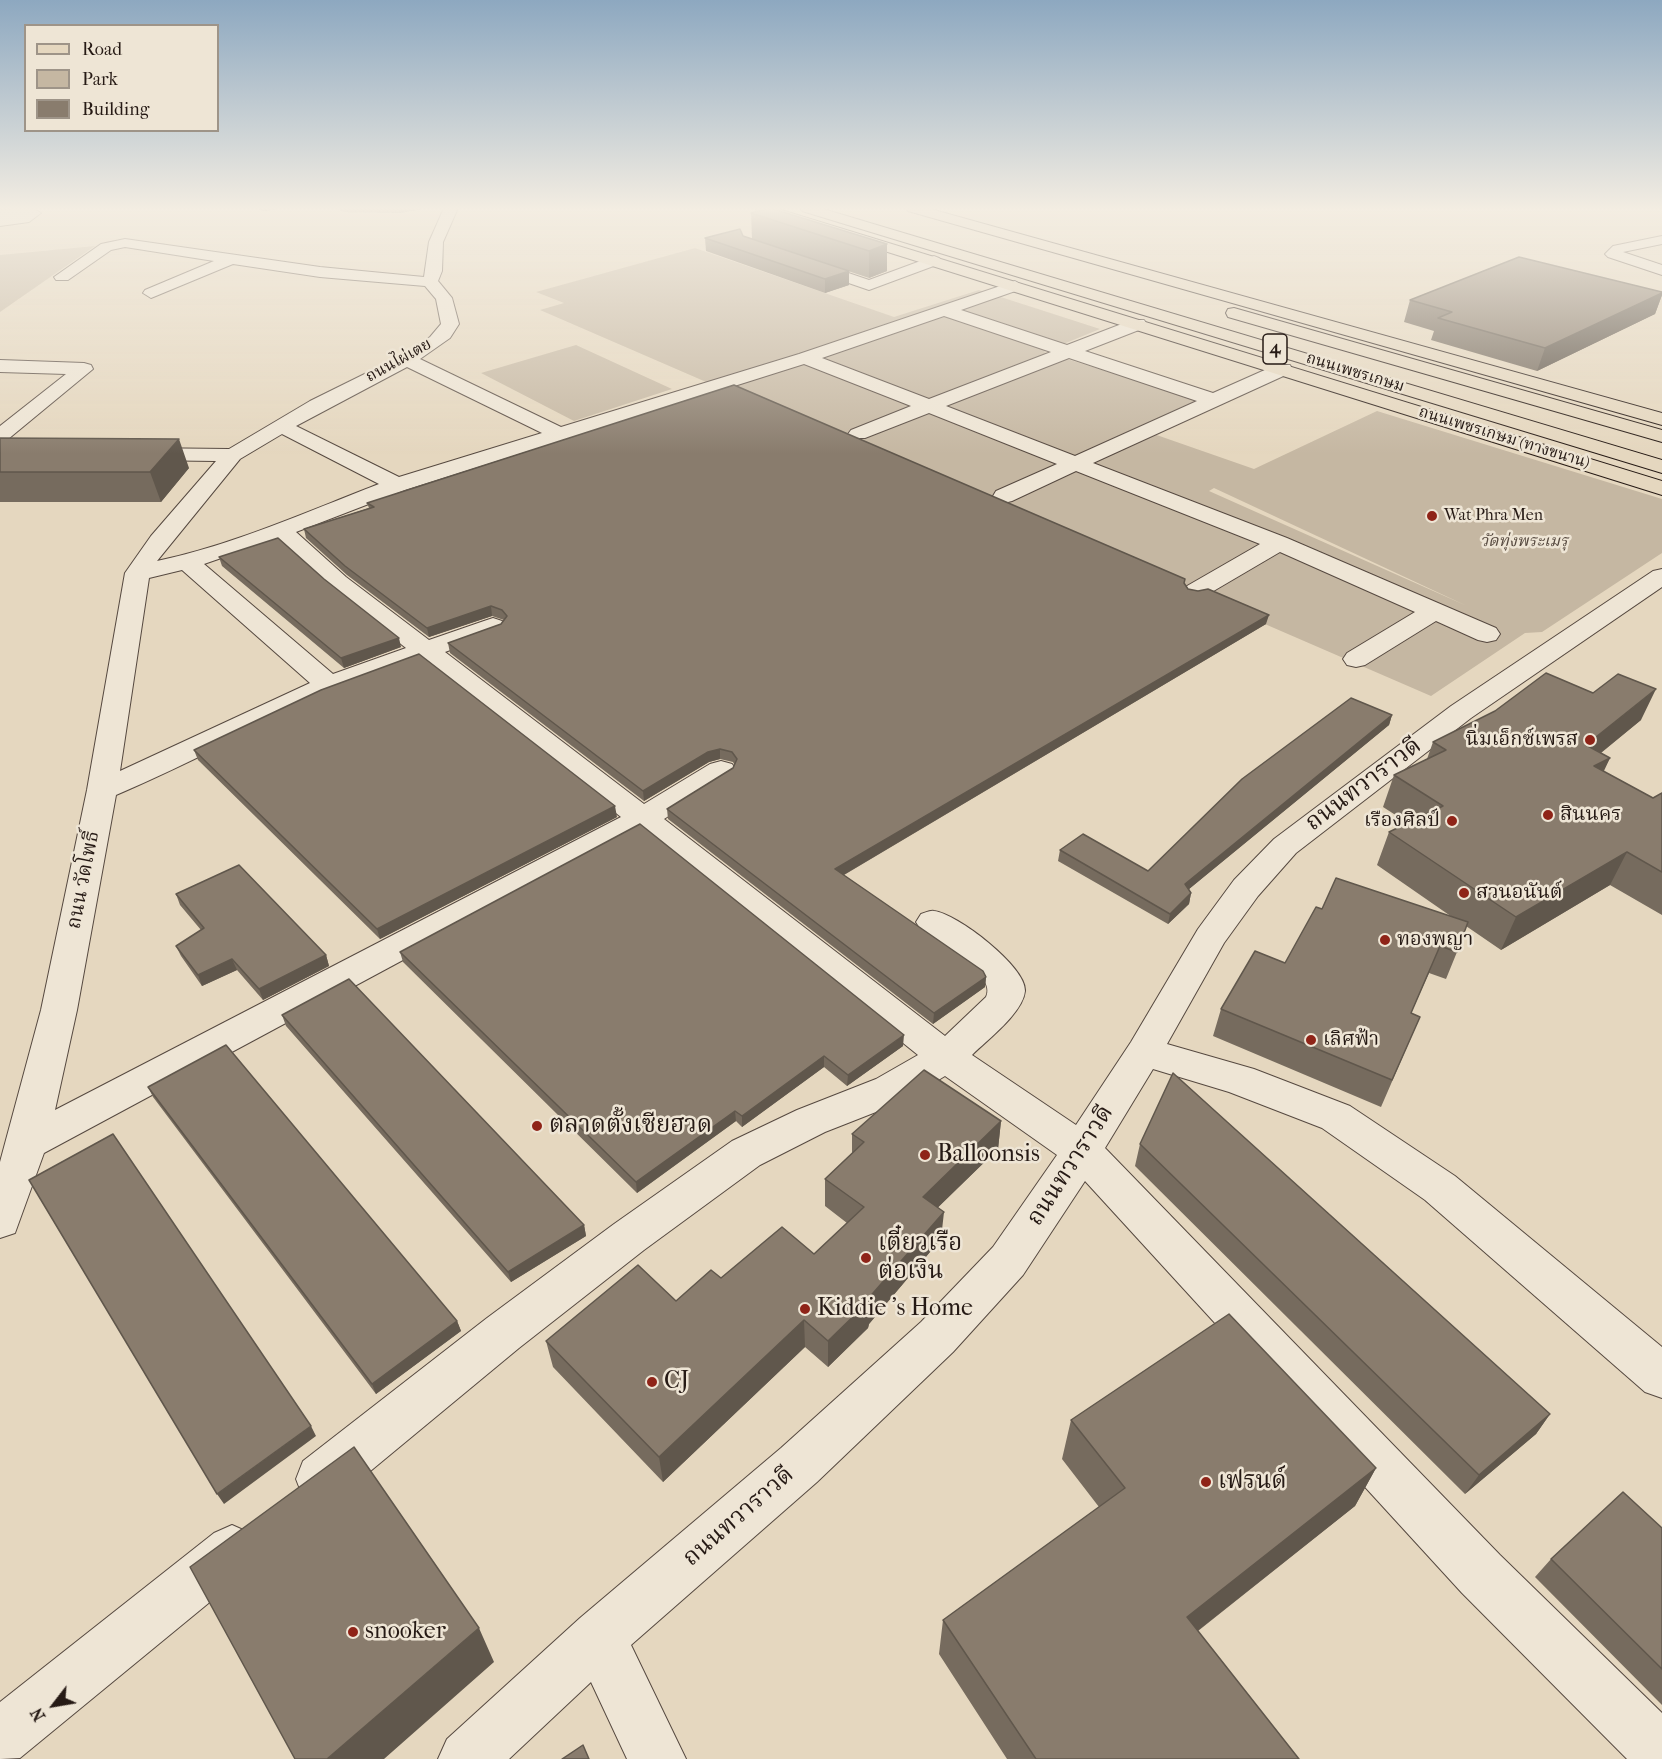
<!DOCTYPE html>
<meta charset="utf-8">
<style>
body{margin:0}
#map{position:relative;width:1662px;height:1759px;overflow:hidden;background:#e5d7bf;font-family:"IM FELL French Canon",serif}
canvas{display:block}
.legend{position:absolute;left:24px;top:24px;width:195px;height:108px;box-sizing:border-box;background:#eee5d5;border:2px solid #9e9488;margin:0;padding:8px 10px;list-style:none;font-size:18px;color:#261a15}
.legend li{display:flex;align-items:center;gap:12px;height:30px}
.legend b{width:30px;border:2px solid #9e9488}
.north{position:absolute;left:24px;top:1675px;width:60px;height:60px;-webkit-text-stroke:4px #eee5d5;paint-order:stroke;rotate:239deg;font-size:16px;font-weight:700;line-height:24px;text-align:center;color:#261a15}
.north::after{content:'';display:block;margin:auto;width:21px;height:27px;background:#261a15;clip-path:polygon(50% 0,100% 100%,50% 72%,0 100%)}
</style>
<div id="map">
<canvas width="1662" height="1759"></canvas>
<ul class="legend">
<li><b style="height:8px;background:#e5d7bf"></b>Road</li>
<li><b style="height:16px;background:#c5b7a2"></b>Park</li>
<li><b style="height:16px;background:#897c6d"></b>Building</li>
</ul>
<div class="north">N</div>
</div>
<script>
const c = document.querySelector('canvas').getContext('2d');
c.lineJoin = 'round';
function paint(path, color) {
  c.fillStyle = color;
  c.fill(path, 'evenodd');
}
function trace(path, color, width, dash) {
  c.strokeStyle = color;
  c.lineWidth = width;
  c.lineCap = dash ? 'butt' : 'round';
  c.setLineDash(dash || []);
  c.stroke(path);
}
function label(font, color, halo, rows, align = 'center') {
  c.font = font + ' "IM FELL French Canon","Noto Serif Thai",serif';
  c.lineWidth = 5;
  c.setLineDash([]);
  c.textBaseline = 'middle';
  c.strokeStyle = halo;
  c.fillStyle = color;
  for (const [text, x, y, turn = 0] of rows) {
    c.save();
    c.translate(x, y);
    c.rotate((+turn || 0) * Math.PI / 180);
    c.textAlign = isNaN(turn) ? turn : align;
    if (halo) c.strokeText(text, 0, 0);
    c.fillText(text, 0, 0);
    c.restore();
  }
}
const green = new Path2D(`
 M95,246L0,312V255Z
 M695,248L894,317L979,290L1100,329L1044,352L1211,403L1148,432L1254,469L1377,411L1662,499V553L1542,632L1525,633L1431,696L540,310L564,303L536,292ZM1214,488L1467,606L1209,491Z
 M576,345L672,389L574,421L481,373Z`);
const minor = new Path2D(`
 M444,208H458L443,242L442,271L438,281L452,298L459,324L450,338L420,359L561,427L799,354L1015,281L1023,286L1021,289L961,310L1067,345L1132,320H1144L1147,324L1144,328L1085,351L1213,393L1276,365H1290L1292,369L1290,373L1093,463L1287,538L1496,628L1500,634L1496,640L1487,642L1478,640L1436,621L1365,665L1356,667L1347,665L1343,659L1347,653L1415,612L1280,552L1205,596L1196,598L1187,596L1184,591L1187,586L1260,544L1076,471L1012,501L1004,503L996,501L993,496L996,491L1057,464L929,413L865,438H851L848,434L851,430L911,406L804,364L405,490L296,532L346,577L429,640L484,621L493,618L502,621L506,626L502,631L445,652L644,804L710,764L721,761L732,764L736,770L732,776L664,819L945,1036L986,997C998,975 938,942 921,930L916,922L921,914C925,913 930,910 934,911C956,913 1027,967 1025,991C1023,1013 987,1040 972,1055L1076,1125L1131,1042L1198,929L1234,880L1274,839L1451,706L1653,571L1662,569V587L1471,718L1296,853L1258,896L1224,943L1167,1044L1254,1069L1350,1106L1455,1176L1662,1347V1398L1645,1392L1425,1200L1322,1128L1229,1092L1153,1069L1105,1148L1500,1555L1662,1713V1759H1627L1462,1593L1085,1181L1023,1275L953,1352L817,1482L631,1645L686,1759H627L591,1682L509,1759H438L447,1739L580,1618L781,1448L921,1322L993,1247L1057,1155L945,1076L904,1101L825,1132L760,1165L644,1250L519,1348L339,1497L321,1504L303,1497L296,1479L303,1461L487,1318L614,1224L732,1141L797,1110L876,1079L918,1055L641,832L44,1153L15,1233L0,1238V1162L41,1010L87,790L125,573L151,536L216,461L138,460L131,458L128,454L131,450L138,448L229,449L310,401L401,356L430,337L441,324L436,299L425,286L320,277L233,264L151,298L143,293L145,290L214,261L125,247L111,250L68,280H56L54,277L101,244L125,239L320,267L424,277L429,242ZM944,316L1051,352L929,399L822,358ZM1069,358L1197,401L1075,456L946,406ZM407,367L542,433L399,477L296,426ZM282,434L379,484C306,512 233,545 157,561L240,459ZM276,539L328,587L406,648L333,674L204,564ZM182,570L310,683L120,771L149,578ZM422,661L621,817L55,1110L77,1010L116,795C191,763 262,724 336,692C364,680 393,671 422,661Z
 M34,209L41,213L29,222L0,226V210Z
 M1662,236V244L1623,252L1662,265V275L1608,257L1605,254L1613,246Z
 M934,256L939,258L942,261L939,264L869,290L802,267L799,264L807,259L869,280Z
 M0,360L84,363L91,365L93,369L7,440L0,442V426L66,374L0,372Z
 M232,1525L250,1533L258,1551L250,1569L20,1758L0,1759V1702L214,1533Z`);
const major = new Path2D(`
 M755,208H775L1662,481V495L757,211Z
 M906,208H927L1662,413V425L908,211Z`);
const highway = new Path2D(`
 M800,208H820L1662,460V473L802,211Z
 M1234,308L1662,430V442L1228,317L1226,313L1228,309Z`);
const wall = new Path2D(`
 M255,208H282L264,211Z
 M335,208H423L422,209L399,213L344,212Z
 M751,213L887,244V271L869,278L752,239Z
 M743,236L849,285L825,293L706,251L705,238Z
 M1662,292V295L1655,314L1537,371L1431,340L1434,331L1404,322L1410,300Z
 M0,438L189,468L161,502H0Z
 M367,503L1184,583L1188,589L1266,624L844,875L986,977L985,987L933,1024L668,819L667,809L733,768L734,764L733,762L720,759L709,762L644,801L450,653L448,643L501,624L504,620L492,616L429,637L347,575L306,538L304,529L369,508Z
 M219,557L324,579L401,647L344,668L222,566Z
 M1392,715L1389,725L1189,889L1191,893L1189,904L1168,924L1058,861L1060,850L1148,871Z
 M1641,720L1601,753L1610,758L1603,771L1653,798L1662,793V915L1610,885L1501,950L1466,926L1457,952L1446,979L1429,973L1411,1013L1420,1017L1381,1107L1213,1036L1221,1009L1285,963L1322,909L1452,917L1377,865L1389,832L1408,823L1383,807L1394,775L1427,759L1433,742Z
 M194,750L617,817L380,939L198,760Z
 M176,894L326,955L329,966L263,1000L237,970L202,986L181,956L176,946L201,930L180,905Z
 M400,952L903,1046L847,1086L824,1067L742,1127L736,1121L637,1193L403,962Z
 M282,1015L584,1225L586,1236L511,1282L286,1026Z
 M148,1087L457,1321L461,1331L376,1394L153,1097Z
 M1001,1121L998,1149L938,1207L941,1239L869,1324L868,1328L828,1367L805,1347L663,1482L553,1367L546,1341L676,1301L721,1278L814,1254L847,1223L825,1206V1179L852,1153V1134Z
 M1140,1144L1550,1414L1536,1434L1465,1494L1135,1166Z
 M1071,1420L1376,1468L1355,1506L1198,1631L1299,1759H1007L939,1654L943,1620L1099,1507L1062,1459Z
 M1662,1528V1705L1535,1577L1551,1559Z`);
const shadedWall = new Path2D(`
 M263,208H282L264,211Z
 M398,208H423L422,209L399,213Z
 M887,244V271L869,278V251Z
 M849,271V285L825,293V279Z
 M1662,293V295L1655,314L1537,371L1545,348Z
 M179,439L189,468L161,502L150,472Z
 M491,606L492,616L429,637L427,628Z
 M1269,615L1266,624L835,880V869Z
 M399,638L401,647L344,668L341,658Z
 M1656,689L1641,720L1571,777L1586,745Z
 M1392,715L1389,725L1183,894L1185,884Z
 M720,749V759L709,762L644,801L643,791L708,752Z
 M1610,758L1595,790L1594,766Z
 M615,806L617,817L380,939L377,929Z
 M1627,852L1610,885L1501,950L1516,917Z
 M1191,893L1189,904L1168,924L1170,914Z
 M326,955L329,966L263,1000L259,989Z
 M232,959L237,970L202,986L198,975Z
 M986,977L985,987L933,1024L934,1013Z
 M904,1035L903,1046L847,1086L848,1075Z
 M824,1056V1067L742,1127V1116Z
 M735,1111L736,1121L637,1193L636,1182Z
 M1001,1121L998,1149L921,1224L923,1197Z
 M944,1212L941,1239L869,1324L868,1328L828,1367V1341L867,1300Z
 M584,1225L586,1236L511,1282L508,1272Z
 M804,1320L805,1347L663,1482L659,1457Z
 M457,1321L461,1331L376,1394L372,1384Z
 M1550,1414L1536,1434L1465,1494L1479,1475Z
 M311,1426L316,1436L224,1504L217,1494Z
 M1376,1468L1355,1506L1172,1651L1187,1617Z
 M479,1628L494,1662L384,1759H327Z`);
const building = new Path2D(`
 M770,208L887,244L869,251L751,213Z
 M740,229L743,236L849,271L825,279L705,238Z
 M1519,257L1662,292V293L1545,348L1438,318L1452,312L1410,300Z
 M734,385L1185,579L1184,583L1188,589L1198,591L1208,589L1269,615L835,869L983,971L986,977L934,1013L667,809L733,768L737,759L732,752L720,749L708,752L643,791L448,643L501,624L507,616L502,610L491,606L427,628L345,566L304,529L374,507L367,503Z
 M0,438L179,439L150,472H0Z
 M278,538L324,579L399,638L341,658L219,557Z
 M419,654L615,806L377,929L194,750L321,690Z
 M1546,673L1593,693L1618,674L1656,689L1586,745L1610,758L1594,766L1653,798L1662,793V872L1627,852L1516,917L1389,832L1443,806L1394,775L1446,750L1433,742L1495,711Z
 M1351,698L1392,715L1185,884L1191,893L1170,914L1060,850L1083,834L1148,871L1242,779Z
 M640,824L904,1035L848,1075L824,1056L742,1116L735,1111L636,1182L400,952Z
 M239,865L326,955L259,989L232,959L198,975L176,946L204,928L176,894Z
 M1336,878L1468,922L1457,952L1440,946L1411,1013L1420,1017L1392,1080L1221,1009L1255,951L1285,963L1316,907L1322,909Z
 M349,979L584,1225L508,1272L282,1015Z
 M226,1045L457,1321L372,1384L148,1087Z
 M924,1070L1001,1121L923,1197L944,1212L867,1300L869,1301L828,1341L804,1320L659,1457L546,1341L638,1265L676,1301L711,1270L721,1278L782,1227L814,1254L864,1207L825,1179L864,1142L852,1134Z
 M1173,1073L1550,1414L1479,1475L1140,1144Z
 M113,1134L311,1426L217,1494L29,1180Z
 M1229,1314L1376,1468L1187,1617L1299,1759H1036L943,1620L1125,1488L1071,1420Z
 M354,1447L479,1628L327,1759H295L190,1567Z
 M1623,1492L1662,1528V1669L1551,1559Z
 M583,1745L589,1759H562Z`);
const markers = [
 [1432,516,6,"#8f2418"],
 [1590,740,6,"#8f2418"],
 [1548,815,6,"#8f2418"],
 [1452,821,6,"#8f2418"],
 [1464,893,6,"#8f2418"],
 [1385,940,6,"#8f2418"],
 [1311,1040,6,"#8f2418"],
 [537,1126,6,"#8f2418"],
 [925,1155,6,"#8f2418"],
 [866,1258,6,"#8f2418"],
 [805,1309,6,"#8f2418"],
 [652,1382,6,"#8f2418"],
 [1206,1482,6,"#8f2418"],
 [353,1632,6,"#8f2418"]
];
const farStreetnames = [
 ["ถนนไผ่เตย",399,361,-29],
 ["ถนนเพชรเกษม",1355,373,17],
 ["ถนนเพชรเกษม (ทางขนาน)",1504,438,17]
];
const farPoinames = [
 ["Wat Phra Men",1444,516]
];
const farParknames = [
 ["วัดทุ่งพระเมรุ",1524,542]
];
const shields = [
 [1275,349,24]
];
const shieldNames = [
 ["4",1275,349]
];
const poiNames = [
 ["นิ่มเอ็กซ์เพรส",1578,740,"right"],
 ["สินนคร",1560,815],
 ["เรืองศิลป์",1440,821,"right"],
 ["สวนอนันต์",1476,893],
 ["ทองพญา",1397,940],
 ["เลิศฟ้า",1323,1040]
];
const streetNames = [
 ["ถนน วัดโพธิ์",84,880,-79]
];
const nearStreetnames = [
 ["ถนนทวาราวดี",1364,785,-37],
 ["ถนนทวาราวดี",1071,1166,-57],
 ["ถนนทวาราวดี",739,1517,-41]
];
const nearPoinames = [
 ["ตลาดตั้งเซียฮวด",549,1126],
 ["Balloonsis",937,1155],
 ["เตี๋ยวเรือ",878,1244],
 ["ต่อเงิน",878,1272],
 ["Kiddie 's Home",817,1309],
 ["CJ",664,1382],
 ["เฟรนด์",1218,1482],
 ["snooker",365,1632]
];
paint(green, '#c5b7a2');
trace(minor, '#564940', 2);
trace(major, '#261a15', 2);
trace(highway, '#261a15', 2);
paint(minor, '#eee5d5');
paint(major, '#e5d7bf');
paint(highway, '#e5d7bf');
paint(wall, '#766b5e');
paint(shadedWall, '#60574c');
paint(building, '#897c6d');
trace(building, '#60574c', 1.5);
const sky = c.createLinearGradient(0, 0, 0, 454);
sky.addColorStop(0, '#8da8c0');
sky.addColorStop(0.46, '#f3ede2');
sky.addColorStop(1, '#f3ede200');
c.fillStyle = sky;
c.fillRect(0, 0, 1662, 454);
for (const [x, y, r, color] of markers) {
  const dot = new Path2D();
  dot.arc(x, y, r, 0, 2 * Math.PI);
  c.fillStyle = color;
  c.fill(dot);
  trace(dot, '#eee5d5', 2);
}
label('16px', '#261a15', '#eee5d5', farStreetnames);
label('16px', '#261a15', '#eee5d5', farPoinames, 'left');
label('italic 16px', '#56493f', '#eee5d5', farParknames);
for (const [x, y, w] of shields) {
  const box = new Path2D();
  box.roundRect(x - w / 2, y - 15, w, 30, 4.5);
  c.fillStyle = '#eee5d5';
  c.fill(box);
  trace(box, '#261a15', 1.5);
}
label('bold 18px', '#261a15', null, shieldNames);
label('20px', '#261a15', '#eee5d5', poiNames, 'left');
label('20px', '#261a15', '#eee5d5', streetNames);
label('24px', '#261a15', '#eee5d5', nearStreetnames);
label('24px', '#261a15', '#eee5d5', nearPoinames, 'left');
</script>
